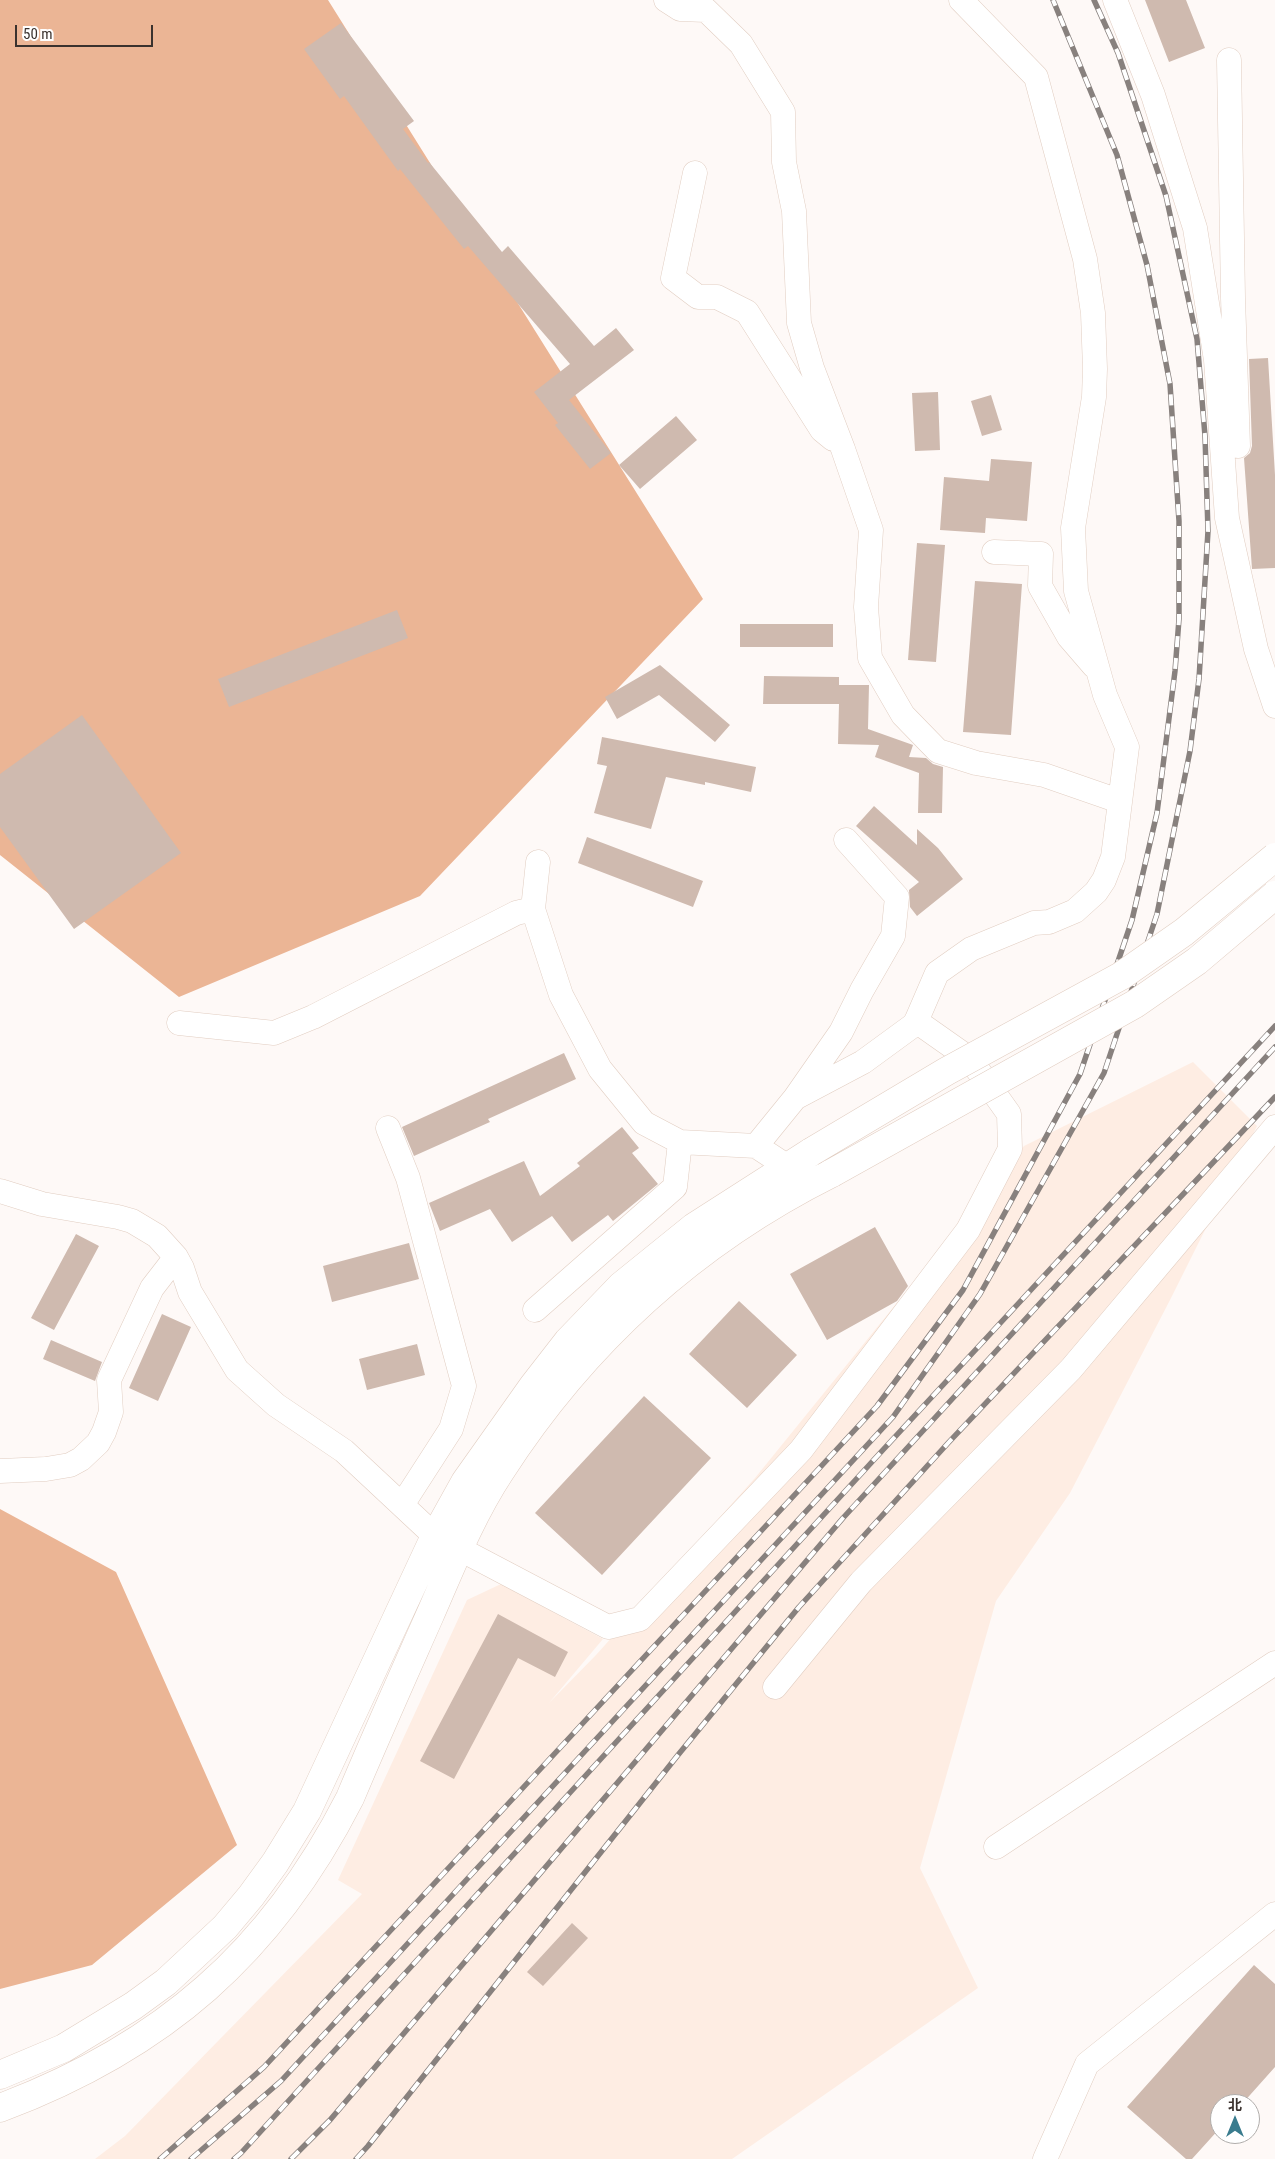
<!DOCTYPE html>
<meta charset="utf-8">
<style>
body{margin:0}
#map{position:relative;width:1275px;height:2159px;overflow:hidden;background:#fef9f7;font-family:"Roboto Condensed","Noto Sans SC",sans-serif}
canvas{display:block}
.north{position:absolute;left:1210px;top:2094px;width:50px;height:50px;box-sizing:border-box;background:#fff;border:1px solid #b0adab;border-radius:50%;rotate:0deg;font-size:14px;font-weight:700;line-height:20px;text-align:center;color:#3a322e}
.north::after{content:'';display:block;margin:auto;width:18px;height:22px;background:#3a7c8e;clip-path:polygon(50% 0,100% 100%,50% 72%,0 100%)}
.scale{position:absolute;left:15px;top:25px;width:138px;height:22px;box-sizing:border-box;border:2px solid #3a322e;border-top:0;padding-left:6px;font-size:15px;line-height:18px;white-space:nowrap;color:#3a322e;-webkit-text-stroke:4px #fff;paint-order:stroke}
</style>
<div id="map">
<canvas width="1275" height="2159"></canvas>
<div class="north">北</div>
<div class="scale">50 m</div>
</div>
<script>
const c = document.querySelector('canvas').getContext('2d');
c.lineJoin = 'round';
function paint(path, color) {
  c.fillStyle = color;
  c.fill(path, 'evenodd');
}
function trace(path, color, width, dash) {
  c.strokeStyle = color;
  c.lineWidth = width;
  c.lineCap = dash ? 'butt' : 'round';
  c.setLineDash(dash || []);
  c.stroke(path);
}
const built = new Path2D(`
 M1193,1062L1257,1126L1170,1300L1070,1493L996,1601L920,1868L978,1988L732,2159H95L125,2136L362,1894L338,1880L467,1600L501,1584L603,1639L549,1703L596,1655L755,1478L1024,1146Z`);
const forest = new Path2D(`
 M0,0H328L703,599L420,896L179,997L0,855Z
 M0,1509L116,1572L237,1845L92,1965L0,1989Z`);
const building = new Path2D(`
 M1145,0H1186L1205,48L1169,62Z
 M341,23L414,121L403,129L428,163L429,162L502,252L508,246L594,346L616,328L634,350L569,400L611,453L590,469L555,425L558,423L534,392L570,364L468,246L464,249L400,169L398,171L344,96L340,99L304,49Z
 M1268,358L1275,475V568L1252,569L1244,458L1250,453L1252,446L1249,359Z
 M938,392L940,450L915,451L912,393Z
 M991,395L1002,430L982,436L971,401Z
 M676,416L697,440L640,489L619,465Z
 M991,459L1032,462L1027,521L986,518L985,533L940,530L944,477L989,481Z
 M917,543L945,545L936,662L908,660Z
 M975,581L1022,584L1011,735L963,732Z
 M397,610L408,638L229,707L218,679Z
 M740,624H833V647H740Z
 M660,665L730,725L715,742L659,695L617,719L605,697Z
 M764,676L839,677V685H869L868,729L913,745L909,757L926,758L933,764L943,767L942,813H918L919,773L875,757L879,745L838,744L839,704H763Z
 M82,715L181,853L74,929L0,827V774Z
 M602,737L756,767L751,792L705,782V785L666,777L651,829L594,813L607,766L597,764Z
 M874,806L917,845V829L938,848L963,879L917,916L910,907L909,890L919,882L856,826Z
 M587,837L703,881L693,907L578,863Z
 M564,1053L576,1079L488,1119L490,1122L414,1156L402,1127Z
 M622,1127L639,1148L632,1153L658,1184L613,1221L608,1215L572,1242L552,1216L512,1242L490,1209L440,1231L429,1203L524,1161L540,1196L580,1166L577,1163Z
 M875,1227L908,1286L897,1301L827,1340L790,1274Z
 M76,1234L99,1246L54,1330L31,1318Z
 M409,1243L419,1279L332,1302L323,1266Z
 M739,1301L797,1355L747,1408L689,1354Z
 M162,1314L191,1327L158,1401L129,1388Z
 M51,1340L102,1362L95,1381L43,1359Z
 M417,1344L425,1375L367,1390L359,1359Z
 M644,1396L711,1458L602,1575L535,1513Z
 M498,1614L568,1652L555,1677L518,1658L454,1779L420,1761Z
 M572,1923L588,1938L543,1986L527,1972Z
 M1254,1965L1275,1984V2067L1242,2104H1220V2128L1192,2159H1186L1127,2107Z`);
const minor = new Path2D(`
 M666,0L680,9L706,10L741,44L783,112L784,162L794,211L799,323L812,368L843,449L871,530L866,607L870,658L903,715L938,751L976,763L1044,775L1119,801
 M1115,0L1153,95L1195,228L1216,360L1227,518L1256,649L1275,706
 M1229,60L1233,298L1238,446
 M695,173L673,278L698,297H717L747,312L822,430L833,439
 M994,552L1041,554L1040,586L1069,637L1094,666
 M538,862L533,909L561,995L600,1069L644,1123L680,1142L756,1146L788,1167
 M179,1023L274,1033L313,1017L516,913L533,909
 M795,1098L863,1062L915,1024L937,973L971,949L1034,923L1049,922L1075,911L1096,892L1104,880L1113,857L1127,747L1105,695L1076,591L1073,528L1094,397L1095,369L1093,313L1085,259L1036,77L961,0
 M388,1128L408,1178L464,1386L451,1429L402,1505
 M756,1146L795,1098L841,1032L862,990L893,936L897,897L846,840
 M0,1191L42,1204L118,1217L132,1221L157,1236L176,1257L182,1268L190,1292L237,1370L276,1405L344,1451L435,1536L608,1627L640,1619L801,1450L968,1230L1010,1149L1009,1114L970,1059L916,1021
 M535,1310L675,1187L680,1142
 M0,1471L46,1469L70,1465L81,1459L98,1443L104,1432L111,1412L109,1380L152,1288L176,1257
 M775,1687L861,1582L1071,1369L1275,1127
 M996,1847L1275,1663
 M1045,2159L1087,2064L1275,1914`);
const major = new Path2D(`
 M0,2075L64,2048L133,2006L166,1982L225,1927L251,1896L275,1863L307,1811L435,1536L465,1482L533,1386L568,1341L621,1286L694,1227L811,1152
 M0,2108C162,2047 271,1953 350,1798C376,1736 403,1676 430,1615C451,1567 471,1516 500,1472C583,1343 694,1242 832,1173`);
const rail = new Path2D(`
 M160,2159L264,2067L877,1406L963,1290L1080,1074L1132,920L1157,813L1175,671L1179,619V521L1170,384L1147,265L1117,155L1053,0
 M191,2159L281,2081L893,1417L980,1294L1104,1073L1157,914L1190,751L1199,679L1208,531L1205,436L1197,339L1166,196L1118,53L1094,0
 M234,2159L241,2153L881,1452L1275,1026
 M291,2159L330,2120L843,1518L1275,1047
 M356,2159L368,2146L678,1755L799,1607L949,1442L1275,1097`);
const majorBridge = new Path2D(`
 M811,1152L947,1071L1121,976L1184,932L1275,857
 M832,1173L1135,1004L1197,961L1275,895`);
paint(built, '#feede3');
paint(forest, '#ebb595');
paint(building, '#cfbaaf');
trace(minor, '#e1cdc1', 25);
trace(major, '#e1cdc1', 29);
trace(minor, '#fff', 24);
trace(major, '#fff', 28);
trace(rail, '#88817e', 5.5);
trace(rail, '#fff', 4, [11]);
trace(majorBridge, '#e1cdc1', 29, []);
trace(majorBridge, '#fff', 28);
</script>
